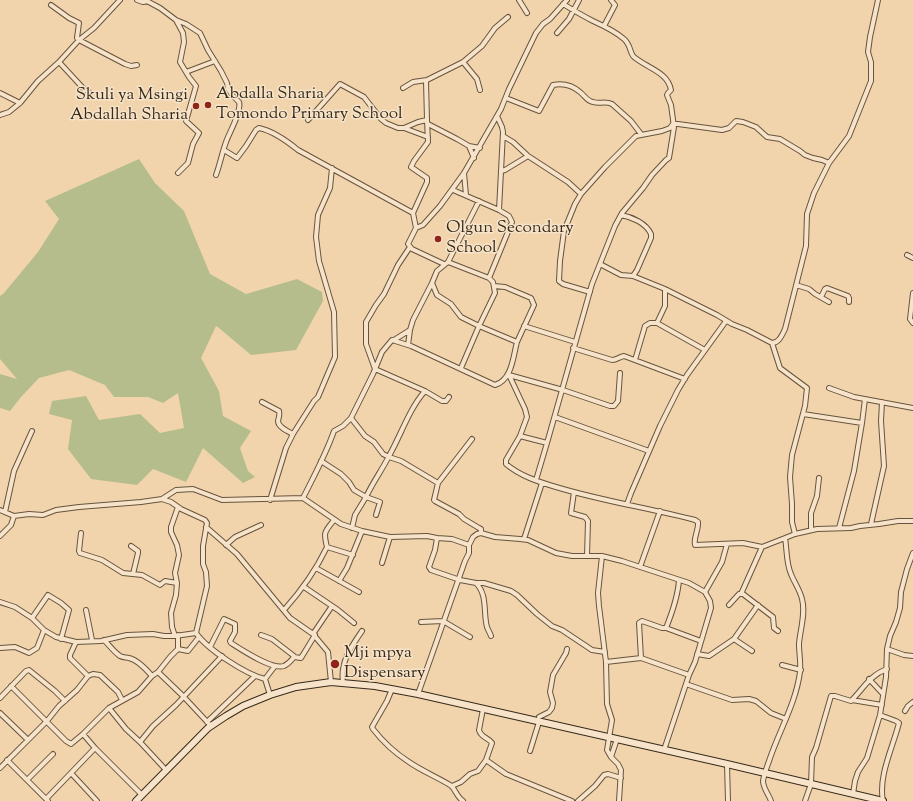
<!DOCTYPE html>
<style>
body{margin:0}
canvas{display:block;background:#f1d4ac}
</style>
<canvas width="913" height="801"></canvas>
<script>
const c = document.querySelector('canvas').getContext('2d');
c.lineJoin = 'round';
function paint(path, color) {
  c.fillStyle = color;
  c.fill(path, 'evenodd');
}
function trace(path, color, width, dash) {
  c.strokeStyle = color;
  c.lineWidth = width;
  c.lineCap = dash ? 'butt' : 'round';
  c.setLineDash(dash || []);
  c.stroke(path);
}
function label(font, color, halo, rows, align = 'center') {
  c.font = font + ' "Sorts Mill Goudy",serif';
  c.lineWidth = 3;
  c.setLineDash([]);
  c.textBaseline = 'middle';
  c.strokeStyle = halo;
  c.fillStyle = color;
  for (const [text, x, y, turn = 0] of rows) {
    c.save();
    c.translate(x, y);
    c.rotate((+turn || 0) * Math.PI / 180);
    c.textAlign = isNaN(turn) ? turn : align;
    if (halo) c.strokeText(text, 0, 0);
    c.fillText(text, 0, 0);
    c.restore();
  }
}
const green = new Path2D(`
 M139,159L155,183L184,211L210,274L246,294L297,279L322,292L323,301L296,350L251,355L219,328L216,326L201,358L219,391L223,416L251,431L240,448L248,471L255,477L243,483L203,448L186,482L153,469L137,485L91,479L68,449L72,420L49,414L52,401L86,396L99,420L140,414L160,433L184,428L178,393L163,403L148,397H114L105,385L69,370L39,378L21,397L10,411L0,408V374L17,379L0,359V296L4,293L38,252L59,219L45,201Z`);
const street = new Path2D(`
 M137,0L143,2L148,1
 M519,0L527,13
 M147,1L160,8L176,20L186,24L200,33L208,50L221,71L227,83L228,89L232,95L239,102C242,111 229,133 226,142C222,153 220,164 216,175
 M51,5L69,18L79,23L77,38L79,40L125,64L131,66L137,65
 M176,20L183,33L184,42L180,62L189,77L196,86L186,121L199,133L193,144L188,163L178,173
 M604,26L615,5L611,0
 M557,33L569,19L579,0
 M59,62L83,88L90,93
 M463,62L477,79L480,90
 M186,72L215,61
 M403,88L413,82L427,80L463,62L482,46L495,28L508,17
 M0,93L20,103
 M506,98L539,111L553,85C563,83 573,86 580,92C585,96 587,101 593,102C599,104 606,101 612,104L631,121L641,134
 M0,115L9,112L20,103L38,81L59,62L79,40L94,28L120,0
 M497,116L502,127L503,132L499,210
 M308,120L340,84L364,97L381,119L386,123L398,128H404L418,122L427,120L426,81
 M428,124L457,139L469,146L474,158
 M404,128L428,137
 M503,136L513,142L528,156L568,182L581,194
 M469,146L480,148
 M224,150L237,158L246,146L256,130L259,128C273,131 287,141 298,150L413,213L416,228L408,244L412,249L444,264
 M501,171L505,170L528,156
 M464,173L466,195
 M453,190L499,210L509,216L512,222L489,278
 M413,213L427,182V178L411,167L414,161L428,142L427,120
 M621,215C632,217 646,223 651,234V238L637,270L633,276L665,289L717,315L732,324L747,330L772,343C779,343 782,335 785,329L806,246L807,214L814,193L829,163L849,136L871,81V62L868,52L870,37L878,0
 M416,228L423,225L440,206L464,173L501,109L509,89L536,33L543,24L550,19L567,0
 M410,247L398,265L384,294L376,305L366,322V344L375,369L425,391L442,401H446L449,397
 M907,255L913,258
 M600,264L621,275L633,276
 M796,285L809,289L815,294L829,302
 M494,286L505,287L531,298L534,305L517,342
 M665,289V306L657,323L705,350
 M590,292L563,284L559,281L560,261L564,231L575,204L581,194L605,167L636,136L662,131L670,128L673,124H678L722,130L729,128L736,121L743,122L756,127L767,137L780,139L800,151L805,155L813,158L822,160L829,163
 M913,293L910,319L913,323
 M821,297L825,289L827,288L848,296L849,298V302
 M524,326L575,342
 M394,340L410,330
 M408,345L410,330L413,320L432,283
 M573,348L612,360C617,360 619,357 624,356L685,379
 M635,360L645,326L650,323H657
 M461,368L479,326L461,317L451,304L437,295L432,283L437,271L448,262L479,201
 M509,375L563,390L610,406H614L618,401L620,373
 M509,375L525,409L527,417L520,436L547,443L536,480
 M829,388L854,397L913,408
 M262,402L279,411C280,415 279,416 278,421C278,427 287,431 293,434
 M803,414L862,423L854,471L839,528
 M555,417L649,451
 M351,418L365,436L374,442L383,454L389,457L401,461L438,483L472,439
 M862,423L865,399
 M520,436L506,460V464C520,476 539,482 556,487C602,501 649,508 695,520L698,522C699,530 693,538 695,545L743,543L762,547L785,538
 M547,443L592,284L615,226L622,213L643,188L652,175L666,160L669,158L674,127L671,105L667,95L668,93L671,90C668,72 647,68 634,57C630,54 631,45 624,39C615,31 604,26 593,21C583,16 573,10 563,4
 M321,461L341,474L349,482L354,490L366,497L355,515L352,528
 M438,483L434,500L435,501L459,514L464,519L479,528L481,529V533
 M574,492L571,513L585,517L588,521L587,556
 M303,498C314,476 326,454 334,431L343,426L351,418L373,374L382,352L392,340L411,346L495,385C512,380 513,357 517,342L479,326L495,293L493,282L489,278L448,262
 M162,499L171,502L181,509L205,520L207,523L203,546V564L206,572L207,586L196,633C207,649 245,674 265,679L270,695
 M270,500L286,448L293,434L314,401L318,397L335,357L334,312L319,261L316,237L318,215L330,188L332,168
 M627,504L631,493L660,426L678,390L687,375L726,321
 M0,510L14,516
 M5,512L14,471L32,431
 M376,515L380,502L366,497C373,482 382,470 389,456C401,435 409,409 425,391
 M871,524L884,466L881,421L882,402
 M206,527L237,554L290,618L313,634L328,652L331,682
 M811,530V513L817,496L819,478
 M81,533L79,551L80,553L102,560L123,573L142,575L160,585L165,581L177,583
 M795,534L817,529L851,528L860,526L879,524L898,521H913
 M0,536L11,525L14,516L29,514L43,515L56,510L79,507L141,502L162,499L176,490L193,489L222,500L303,498L341,524L362,531L390,537L427,536L437,538L435,550L429,567L431,570L460,580L476,583H484L511,591L517,595L537,614L552,626L562,630L592,650L605,652
 M437,538L452,539L469,545
 M524,539L542,483
 M226,545L235,537L261,525
 M131,546L138,551V553L133,574
 M327,547L353,555
 M602,556L598,593L599,606L606,662L607,704L612,720L607,750L611,757
 M382,563L390,537
 M640,567L660,511
 M316,568L359,592
 M339,581L347,568L362,531
 M476,583C488,595 483,613 487,627C488,630 490,633 491,636
 M304,587L338,610L354,623
 M705,592L722,562L727,544
 M741,594L762,547
 M0,602L15,607L32,618L44,630L56,637L76,642L101,641L127,635L153,634L164,636H175L196,633
 M729,605L739,594H743L773,617L774,628L778,631
 M86,610L92,640
 M284,610C301,591 316,570 327,547C323,531 325,532 334,520
 M32,618L48,595L61,603L69,610L61,639
 M421,622L443,621L470,637
 M666,628L701,641
 M313,634L332,606
 M175,636L172,627L171,613L176,595L177,583L175,573L179,555L177,545L171,532V527L178,507
 M734,639L752,651
 M104,640C109,645 114,652 120,656C124,658 126,657 129,658C138,660 146,669 152,676
 M76,642L70,655V658L88,676
 M210,647L224,619L235,624V632L230,641L231,643C242,650 272,670 284,666C288,664 291,661 294,657V656L272,639L261,635
 M0,648L15,647L29,653L37,648L44,630
 M178,649L188,651L199,637
 M887,649L904,655L913,656
 M697,654L709,656L734,639L758,605
 M294,657L301,658L315,635
 M641,658L689,675
 M606,662L641,658L639,623L642,621L662,628H666C672,613 678,596 679,580
 M782,665L801,670
 M158,672L183,696L211,726
 M265,679L275,666
 M869,679L883,694
 M343,682C340,662 351,647 362,631
 M686,684L732,700L749,699L756,701L771,713L786,719
 M11,686L66,741L71,744L83,734L109,708L138,692L152,676L158,672L170,657L178,649V635
 M392,689L387,701L372,727L373,729C383,742 395,753 409,762C422,771 437,777 450,785C455,788 456,796 463,801
 M418,694L465,561L469,553V545L473,537L477,534L481,533L495,537L520,539L528,540L556,553L572,556H602L622,561L689,583L705,592L710,601L711,608L695,662L689,675L664,750
 M0,698L26,671L29,670L55,691L65,701
 M852,700L882,705
 M109,708L126,729L140,742L166,770
 M483,709L479,730C481,738 488,737 492,743L486,760L506,774L572,801
 M905,711L908,706L913,702
 M0,713L27,739
 M880,715L896,721L899,723C893,747 878,776 883,801
 M539,717L549,712L552,708L553,703L550,692L553,675L566,653L567,649
 M207,722L255,676
 M83,734L95,748L142,795
 M617,739L611,757L618,764L621,770L619,801
 M140,742L153,726L176,705L222,656
 M530,751L539,722
 M7,760L48,801
 M727,764L728,801
 M0,768L47,721L59,706L77,690L88,676L93,674L100,675L118,692L122,700
 M71,773L97,801
 M27,780L53,754
 M452,786L461,782L470,774L478,771L486,760
 M853,794L855,781L858,772L867,758L880,715L886,677L887,649L890,636L896,622L900,608L901,592L907,569L913,553
 M46,799L95,748
 M578,801L595,786L604,775L608,774L621,778
 M771,801C769,795 763,788 763,781C764,774 767,767 769,761C779,731 796,703 800,672C801,663 799,653 799,644C800,630 806,613 802,599C800,590 794,582 791,574C786,563 787,549 785,538L795,534L792,522V504L790,477L792,455L805,406L807,388L780,368L772,343
 M805,801L811,784L812,757L816,748L831,696H835L851,701C863,689 870,675 887,669`);
const secondary = new Path2D(`
 M136,801L208,728L226,716L243,706L270,695L296,687L331,682L375,686L418,694L727,764L883,801`);
const markers = [
 [208,105,4,"#8f2418"],
 [196,106,4,"#8f2418"],
 [438,239,4,"#8f2418"],
 [335,664,5,"#8f2418"]
];
const poiNames = [
 ["Abdalla Sharia",216,95],
 ["Tomondo Primary School",216,115],
 ["Skuli ya Msingi",188,96,"right"],
 ["Abdallah Sharia",188,116,"right"],
 ["Olgun Secondary",446,229],
 ["School",446,249],
 ["Mji mpya",344,654],
 ["Dispensary",344,674]
];
paint(green, '#b6bd8c');
trace(street, '#66543e', 6);
trace(secondary, '#372a1a', 8);
trace(street, '#f6e3c9', 4);
trace(secondary, '#f6e3c9', 6);
for (const [x, y, r, color] of markers) {
  const dot = new Path2D();
  dot.arc(x, y, r, 0, 2 * Math.PI);
  c.fillStyle = color;
  c.fill(dot);
  trace(dot, '#f6e3c9', 1.5);
}
label('17px', '#372a1a', '#f6e3c9', poiNames, 'left');
</script>
